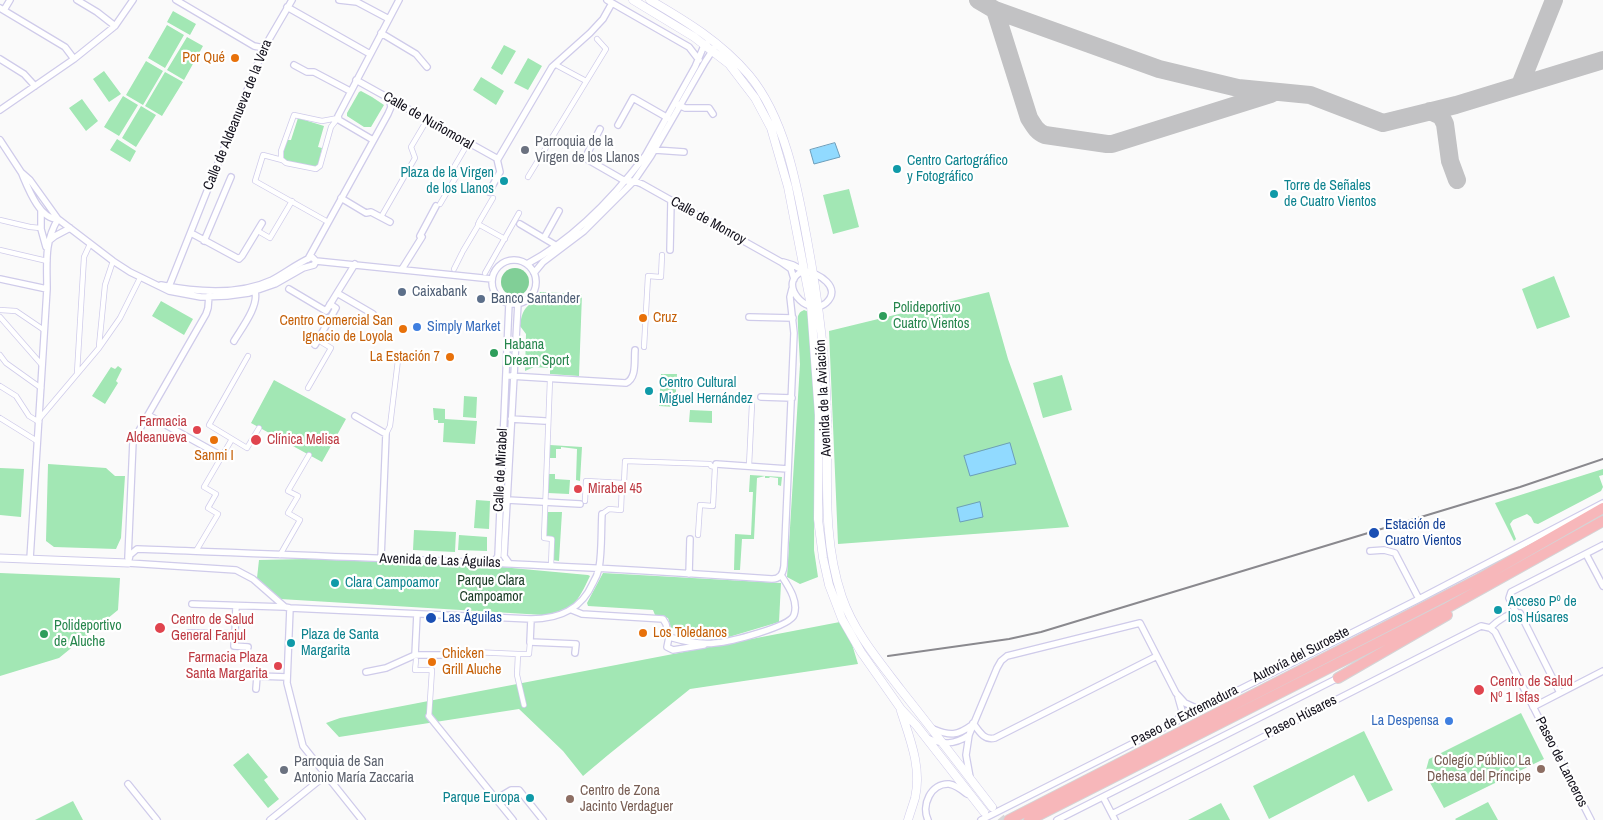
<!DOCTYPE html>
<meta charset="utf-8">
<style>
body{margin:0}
canvas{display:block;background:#fafafa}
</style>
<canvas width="1603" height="820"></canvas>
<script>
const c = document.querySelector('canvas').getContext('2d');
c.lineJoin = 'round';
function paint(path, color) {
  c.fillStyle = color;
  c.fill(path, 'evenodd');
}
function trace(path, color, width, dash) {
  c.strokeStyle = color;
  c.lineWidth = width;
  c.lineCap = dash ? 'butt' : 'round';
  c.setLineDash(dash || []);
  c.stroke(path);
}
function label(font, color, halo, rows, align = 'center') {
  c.font = font + ' "Archivo Narrow",sans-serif';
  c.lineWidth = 4.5;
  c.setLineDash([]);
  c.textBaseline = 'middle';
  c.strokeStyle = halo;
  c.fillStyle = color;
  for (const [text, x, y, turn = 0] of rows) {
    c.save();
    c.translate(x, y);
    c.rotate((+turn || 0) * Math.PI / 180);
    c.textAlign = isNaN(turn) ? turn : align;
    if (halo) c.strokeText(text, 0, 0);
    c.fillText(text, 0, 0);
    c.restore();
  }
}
const green = new Path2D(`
 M173,11L196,24L190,35L167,22Z
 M167,25L184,35L165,68L148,58Z
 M187,37L203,46L184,80L167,70Z
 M504,45L516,51L502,75L491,68Z
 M528,58L542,66L528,90L514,83Z
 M146,61L163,71L143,105L126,95Z
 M104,71L121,94L109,102L93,79Z
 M165,72L183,82L162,116L145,106Z
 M481,77L504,91L496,105L473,90Z
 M361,91L372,97L384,105L371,127H364L347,116V113L359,92Z
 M123,96L138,105L119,136L104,127Z
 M82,99L98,121L86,131L69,108Z
 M141,106L156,115L136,147L122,138Z
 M298,118L324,126L318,147L322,148L318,166L314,168L286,161L282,156L287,140H291Z
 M117,139L136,151L130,162L110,150Z
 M849,189L859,227L833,234L823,195Z
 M1554,276L1570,317L1537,329L1522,289Z
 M540,292L582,294L579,376L550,374V368L534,367L525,371L526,334L520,326C523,302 530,309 540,292Z
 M989,292L1008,359L1069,527L838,544L829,331Z
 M161,301L193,319L184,335L152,316Z
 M804,310L809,312L815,380L814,550L818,577L800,584L787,577L800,364C800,356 797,319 798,316C800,312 800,312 804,310Z
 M118,366L122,369L116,381L118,383L105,404L92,396L111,367L115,369Z
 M661,374H677L675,407L659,406Z
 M1062,375L1072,410L1043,418L1033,383Z
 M274,380L346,419L322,462L251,423Z
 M464,396L477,397L476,418L463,417Z
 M433,408L445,409V419L477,421L475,444L443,442L444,423H438V420H434Z
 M690,410L712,411V423L689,422Z
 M550,445L582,447L580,481L576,480L577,449L561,447V449H556V458H549Z
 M48,464L106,468L115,476H125L121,538L116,549L54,547L46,541Z
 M0,468L24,469L21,517L0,515Z
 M1603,469V475L1599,476L1603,487L1601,491L1538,524L1534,523L1531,517L1527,514L1513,520L1510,524L1516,539L1514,541L1495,503Z
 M549,474H555V479L570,480L569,494L548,493Z
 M750,475L782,477L781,486L778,485V478L770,477L769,478H765V476L757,478L754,539H742L740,570H734L735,534L751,535L753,492H749Z
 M476,500L490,501L489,529L474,528Z
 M546,512H562L559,561L552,560L553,538L545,537Z
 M414,530L456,532L455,552L413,550Z
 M459,535L487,537V551L458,550Z
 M306,559L490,566L588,575L590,576C577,603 574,610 543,615L280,599L257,578L259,560Z
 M0,573L120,578L118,610L59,658L0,676Z
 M603,573L781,583L779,622L722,639L698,636L695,631L671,628L668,618L655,615L653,610L588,606L587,603Z
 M845,621L858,664L690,689L608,755L583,776L563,751L519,709L339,737L326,723L340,718Z
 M1521,713L1544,759L1444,808L1429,781L1426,770L1429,759Z
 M1364,731L1393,790L1368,802L1354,775L1269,819L1253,786Z
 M248,753L268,777L264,780L279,799L268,808L233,765Z
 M73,801L83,820H35Z
 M1488,802L1498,820H1456L1455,819Z
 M1221,803L1230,820H1188Z`);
const forest = new Path2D(`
 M501 282a14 14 0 1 1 28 0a14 14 0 1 1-28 0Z`);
const water = new Path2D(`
 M835,143L840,157L814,164L810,150Z
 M1010,443L1016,464L970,476L964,456Z
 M980,502L983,517L960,522L957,508Z`);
const taxiway = new Path2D(`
 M978,0L995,10L1159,69L1238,88L1310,95L1383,123L1456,105L1603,60
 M995,10L1029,118C1034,126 1037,132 1045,135L1107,144H1112L1271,94
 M1520,85L1554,0
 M1430,111L1441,116L1445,124L1450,161L1457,180`);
const secondaryTunnel = new Path2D(`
 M993,808L1003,820`);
const pedestrian = new Path2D(`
 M558,66L586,81
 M294,115L322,121L338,118L331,127L320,166L316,169L286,163L281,159V151Z
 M282,160L263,155L255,181L328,222
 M528,177L606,49L597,39
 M440,204L456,177L450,174L468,143
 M381,217L415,158L411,147L427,120
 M0,220L30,227L40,228
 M479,222L493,198
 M478,224L505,239
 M258,231L270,238L292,201
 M0,250L47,261
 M463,251L479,224
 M454,269L462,253
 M485,273L519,213
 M0,310L16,311L44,330
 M0,317L42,365
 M99,346L105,285L113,261
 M644,347L648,276L661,277L662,255
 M0,355L6,363L41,388
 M248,356L209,425L247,448L259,428
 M77,373L84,257L90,244
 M550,379L544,538L552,539L551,566
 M0,386L16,396L29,416L39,422
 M308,388L331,348L318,340
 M0,418L37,441
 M40,418L99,348L120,318L140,278
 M386,434L390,426L398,360
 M749,466L752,404
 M585,501L586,481L624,483L625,461L710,464L711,466L715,467L713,506L700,505L698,535
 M602,514L609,509L621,510L622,483
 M196,551L218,514L208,508L216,494L204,487L232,439
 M280,555L300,520L288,513L298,496L288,491L309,455
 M473,652L518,654L517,675L524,705
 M518,654H529L530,642
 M416,660L415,670H432L429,716`);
const minor = new Path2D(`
 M77,0L97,12L115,26
 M176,0L254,46L264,48
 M339,0L357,2L389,19
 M607,0L689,47L699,60
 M287,7L370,54
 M0,8L65,47L74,59
 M4,10L10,0
 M381,33L416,54L427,67
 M0,59L24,74L35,86
 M294,65L307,72H314L350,91
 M356,80L498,159L552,67L590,33L603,19L612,3
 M677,104L685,108H709L713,114
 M0,110L74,59L115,26L133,0
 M618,125L633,98L668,118
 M600,129L585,158L625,181H634L642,184L781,262L791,269L794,279
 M0,140L21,172L30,180L58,219L113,261L130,272L169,291L201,297L227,296L249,293L275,284L303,268L314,265L316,261
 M373,140L339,120L338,116L399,0
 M655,150L684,152
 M22,174C28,188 40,220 58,219
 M489,192L500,172L497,159
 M341,198L366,213L371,212L390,222
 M41,211V229L46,247
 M520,224L557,246
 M191,233L239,259L242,256L262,223
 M544,238L559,211
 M50,240L55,236L70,228
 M204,241L231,177
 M670,250L671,201
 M308,259L388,114L391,107L389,98
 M492 282a22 22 0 1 1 44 0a22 22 0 1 1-44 0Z
 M783,262L793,265L804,271
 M527,264C574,239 613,198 645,156L695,67L703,48L707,43
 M402,269L422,237L420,236L436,206
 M804,271C818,272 843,288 826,303C807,319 775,281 804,271Z
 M534,273L543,262L584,231L634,181L651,156L705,62L714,48
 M0,279L47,289
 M161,285C196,292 238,296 272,280C285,273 298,263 312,257L316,261L492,279
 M167,288L170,284L264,48L292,0
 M289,289L326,311L337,293L373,314
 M337,293L355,264
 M749,317L793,318
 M234,341C241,329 259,306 255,292
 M315,345L336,308L330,304
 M510,376L626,383C637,378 634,361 635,350
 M761,397L792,398
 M148,415L218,454
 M355,416L386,434L381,558
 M511,419L545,421
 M716,464L788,469
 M507,500L580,504
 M602,514C601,532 602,551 599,568C598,573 596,578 593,583C581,610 559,619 531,619L290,608L285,607L253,579L236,570L128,563L130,555L137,549C349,557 561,564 772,579C780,579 783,574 784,566L794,333L790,297L792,289
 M1370,551L1384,550L1395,553L1419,599
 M1586,554L1603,586
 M128,558L133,441L206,314L208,308L209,295
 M30,559L47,289C47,263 44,242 58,219
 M493,563L498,556L509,303
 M509,563L504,556L518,303
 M689,574L690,539
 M192,604L285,607
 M290,608L287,683L303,746L362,820
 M572,610L582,614L663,619L666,624L669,637C683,641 701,645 715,643C729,642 790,627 794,615C799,601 788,586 781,575
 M1516,612L1509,598L1511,592L1603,545
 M531,619L530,642L576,644L575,653
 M1490,628L1495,632L1591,820
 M1490,628C1497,621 1511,611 1520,613L1560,693
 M189,633L235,634L236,606
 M235,634L234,646L248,647
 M669,637L667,647L673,650L704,645
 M415,655L417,614
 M366,672L386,668L415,655H470
 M256,689L257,676L287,677
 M1178,697L1182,711L1178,719
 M1533,707L1603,671
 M429,716L513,820
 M973,723C979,731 984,741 995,738L1157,656
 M933,729C950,736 957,736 972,725
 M927,738C942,745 955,745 969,735
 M970,777L966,755L969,735L997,668L1001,661L1007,656L1140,623L1176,693L1185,703L1198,709
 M128,784L157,820
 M1103,797L1115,820
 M496,799L511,790H519L543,820
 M1112,814L1481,626L1490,628
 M270,820L326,775
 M928,820C921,805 931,783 949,784C956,785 962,790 967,794
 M981,820L1419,599L1603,503
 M1057,820L1338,678`);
const tertiary = new Path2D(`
 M0,558L128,563`);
const secondary = new Path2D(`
 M633,0L694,37L729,64L755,98L771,128L788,187L811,306L819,415L818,519L823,558L829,585L842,619L861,652L901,709L916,725L984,812
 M650,0C686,21 721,42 749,75C785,118 797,185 807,239C818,298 826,358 827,418C828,478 822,539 842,597C854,632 879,661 901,690C932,729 962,768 992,807
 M901,711C910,739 922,768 915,798C913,805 910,813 908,820`);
const motorway = new Path2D(`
 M1338,678L1447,615
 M1009,820L1479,579L1603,508
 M1029,820L1445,609L1603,521`);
const rail = new Path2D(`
 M888,656L1009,639L1041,632L1520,487L1603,459`);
const markers = [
 [235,58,5,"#e8710a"],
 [525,150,5,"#6b7280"],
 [897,169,5,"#0f9aa8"],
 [504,181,5,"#0f9aa8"],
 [1274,194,5,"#0f9aa8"],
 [402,292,5,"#5c6f8a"],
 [481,299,5,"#5c6f8a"],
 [883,316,5,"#2e9e5b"],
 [643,318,5,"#e8710a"],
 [417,327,5,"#3f7fe0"],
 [403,329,5,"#e8710a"],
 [494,353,5,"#2e9e5b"],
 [450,357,5,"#e8710a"],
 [649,391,5,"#0f9aa8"],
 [197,430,5,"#e0444e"],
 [214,440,5,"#e8710a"],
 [256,440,6,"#e0444e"],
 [578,489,5,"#e0444e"],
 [1374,533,6,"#1a4fb4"],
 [335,583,5,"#0f9aa8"],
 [1498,610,5,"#0f9aa8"],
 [431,618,6,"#1a4fb4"],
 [160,628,6,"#e0444e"],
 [643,633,5,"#e8710a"],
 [44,634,5,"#2e9e5b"],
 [291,643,5,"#0f9aa8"],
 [432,662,5,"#e8710a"],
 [278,666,5,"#e0444e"],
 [1479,690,6,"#e0444e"],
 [1449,721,5,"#3f7fe0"],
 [1541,769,5,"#8d6e63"],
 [284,770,5,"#6b7280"],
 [530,798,5,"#0f9aa8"],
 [570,799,5,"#8d6e63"]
];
const foodNames = [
 ["Por Qué",225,58],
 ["Cruz",653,318,"left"],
 ["Centro Comercial San",393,321],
 ["Ignacio de Loyola",393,337],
 ["La Estación 7",440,357],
 ["Sanmi I",214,456,"center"],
 ["Los Toledanos",653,633,"left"],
 ["Chicken",442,654,"left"],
 ["Grill Aluche",442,670,"left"]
];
const streetNames = [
 ["Calle de Aldeanueva de la Vera",238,115,-68],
 ["Calle de Nuñomoral",428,121,30],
 ["Calle de Monroy",708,221,29],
 ["Avenida de la Aviación",824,398,-93],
 ["Calle de Mirabel",501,470,-87],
 ["Avenida de Las Águilas",440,561,2],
 ["Autovía del Suroeste",1301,655,-27],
 ["Paseo de Extremadura",1185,716,-27],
 ["Paseo Húsares",1301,717,-27],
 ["Paseo de Lanceros",1561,762,63]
];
const worshipNames = [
 ["Parroquia de la",535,142],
 ["Virgen de los Llanos",535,158],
 ["Parroquia de San",294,762],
 ["Antonio María Zaccaria",294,778]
];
const cultureNames = [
 ["Centro Cartográfico",907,161],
 ["y Fotográfico",907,177],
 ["Plaza de la Virgen",494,173,"right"],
 ["de los Llanos",494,189,"right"],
 ["Torre de Señales",1284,186],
 ["de Cuatro Vientos",1284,202],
 ["Centro Cultural",659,383],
 ["Miguel Hernández",659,399],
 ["Clara Campoamor",345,583],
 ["Acceso Pº de",1508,602],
 ["los Húsares",1508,618],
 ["Plaza de Santa",301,635],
 ["Margarita",301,651],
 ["Parque Europa",520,798,"right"]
];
const serviceNames = [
 ["Caixabank",412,292],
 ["Banco Santander",491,299]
];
const leisureNames = [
 ["Polideportivo",893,308],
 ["Cuatro Vientos",893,324],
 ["Habana",504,345],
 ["Dream Sport",504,361],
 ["Polideportivo",54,626],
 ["de Aluche",54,642]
];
const shopNames = [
 ["Simply Market",427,327],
 ["La Despensa",1439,721,"right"]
];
const healthNames = [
 ["Farmacia",187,422,"right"],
 ["Aldeanueva",187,438,"right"],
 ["Clínica Melisa",267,440],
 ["Mirabel 45",588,489],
 ["Centro de Salud",171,620],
 ["General Fanjul",171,636],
 ["Farmacia Plaza",268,658,"right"],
 ["Santa Margarita",268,674,"right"],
 ["Centro de Salud",1490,682],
 ["Nº 1 Isfas",1490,698]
];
const transitNames = [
 ["Estación de",1385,525],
 ["Cuatro Vientos",1385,541],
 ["Las Águilas",442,618]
];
const parkNames = [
 ["Parque Clara",491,581],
 ["Campoamor",491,597]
];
const educationNames = [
 ["Colegío Público La",1531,761],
 ["Dehesa del Príncipe",1531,777],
 ["Centro de Zona",580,791,"left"],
 ["Jacinto Verdaguer",580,807,"left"]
];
paint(green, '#a2e7b4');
paint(forest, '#81cf97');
paint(water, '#91daff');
trace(water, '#6b9ebb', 1);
trace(taxiway, '#c2c2c4', 18);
trace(secondaryTunnel, '#d7d7d9', 8, [8, 4]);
trace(pedestrian, '#cfcbea', 6);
trace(minor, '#cfcbea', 8);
trace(tertiary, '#cfcbea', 9);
trace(secondary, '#cfcbea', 9);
trace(motorway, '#d5d4d6', 12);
trace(pedestrian, '#fff', 4.5);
trace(minor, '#fff', 5.5);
trace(tertiary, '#fff', 7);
trace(secondary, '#fff', 8);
trace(motorway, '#f7b7ba', 10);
trace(rail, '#8a898e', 2);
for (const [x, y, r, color] of markers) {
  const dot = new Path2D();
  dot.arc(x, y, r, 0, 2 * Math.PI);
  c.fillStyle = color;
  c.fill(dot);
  trace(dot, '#fff', 2);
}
label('14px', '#c56008', '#fff', foodNames, 'right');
label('14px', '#13111c', '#fff', streetNames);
label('14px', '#5b616d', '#fff', worshipNames, 'left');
label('14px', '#0d838f', '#fff', cultureNames, 'left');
label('14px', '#4e5e75', '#fff', serviceNames, 'left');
label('14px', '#27864d', '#fff', leisureNames, 'left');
label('14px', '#366cbe', '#fff', shopNames, 'left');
label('14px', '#be3a42', '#fff', healthNames, 'left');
label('14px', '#164399', '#fff', transitNames, 'left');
label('14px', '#183923', '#fff', parkNames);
label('14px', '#785e54', '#fff', educationNames, 'right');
</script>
